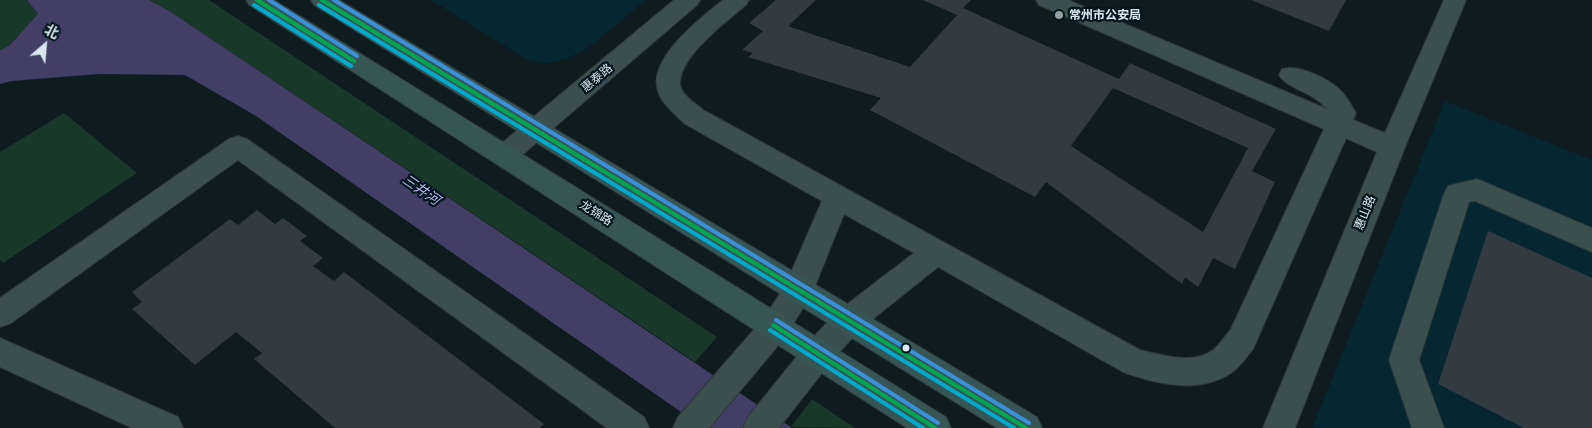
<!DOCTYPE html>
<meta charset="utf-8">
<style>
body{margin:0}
#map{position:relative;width:1592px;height:428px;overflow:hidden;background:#0e1b1f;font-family:"Playfair Display","Noto Sans SC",serif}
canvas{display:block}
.north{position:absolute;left:20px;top:20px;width:50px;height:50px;-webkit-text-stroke:4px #00151e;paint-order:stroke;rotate:27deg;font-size:14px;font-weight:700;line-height:20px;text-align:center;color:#d9e8ee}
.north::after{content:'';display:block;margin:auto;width:18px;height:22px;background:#d9e8ee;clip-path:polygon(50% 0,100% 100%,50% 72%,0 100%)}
</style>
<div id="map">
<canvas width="1592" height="428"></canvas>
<div class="north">北</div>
</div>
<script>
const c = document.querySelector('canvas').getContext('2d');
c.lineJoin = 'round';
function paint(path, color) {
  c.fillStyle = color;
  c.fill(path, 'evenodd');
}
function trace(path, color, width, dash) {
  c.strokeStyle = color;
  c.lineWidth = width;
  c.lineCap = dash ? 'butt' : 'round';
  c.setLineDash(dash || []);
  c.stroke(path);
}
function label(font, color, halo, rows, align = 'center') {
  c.font = font + ' "Playfair Display","Noto Sans SC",serif';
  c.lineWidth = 4.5;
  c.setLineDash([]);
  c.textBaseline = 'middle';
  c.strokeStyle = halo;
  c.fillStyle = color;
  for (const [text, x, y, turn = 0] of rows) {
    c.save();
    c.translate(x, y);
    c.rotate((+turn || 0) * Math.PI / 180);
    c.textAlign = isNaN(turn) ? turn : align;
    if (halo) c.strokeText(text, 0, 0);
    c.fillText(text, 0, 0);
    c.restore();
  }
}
const built = new Path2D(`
 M431,0H646L588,48L566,59L544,64L526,59Z
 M1445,101L1592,160V428H1312Z`);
const green = new Path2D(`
 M0,0H27L38,14L10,45L0,50Z
 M149,0H209L717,337L695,362L171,12Z
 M64,113L137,173L3,263L0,260V152Z
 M812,399L855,428L791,427Z`);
const water = new Path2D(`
 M27,0H149L171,12L792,428H704L256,116L185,75L99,74L12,81L0,84V50L10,45L38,14Z`);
const building = new Path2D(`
 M776,0H816L788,26L910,67L957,15L923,0H971L963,8L1119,79L1130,63L1276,129L1252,171L1275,182L1235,269L1213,258L1198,287L1185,277L1182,284L1046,182L1035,197L870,110L881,98L748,57L753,53L742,50L763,31L749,23ZM1113,88L1248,148L1203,232L1071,146Z
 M1251,0H1346L1329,31Z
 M257,210L275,224L283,218L307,236L300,241L323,258L313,266L334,281L344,272L544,424L540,428H335L254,359L262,353L236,332L195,365L132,309L142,302L132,292L230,219L238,225Z
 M1488,231L1592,278V428H1524L1438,384Z`);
const minor = new Path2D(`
 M674,0H700L697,5L514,162L505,165L496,162L492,155L496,148Z
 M723,0H749L746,5C728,20 673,61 681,88C684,97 697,104 703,110L1140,350C1162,355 1193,365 1213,350C1220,345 1225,336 1231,329L1324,129L1039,5L1036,0H1068L1327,109C1314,92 1287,89 1279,75L1282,69C1299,64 1327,78 1340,90C1347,97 1351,105 1356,113L1353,120L1385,133L1444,0H1466L1405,147L1295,428H1263L1377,152L1346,138L1253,349C1247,356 1242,364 1235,370C1203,395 1159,385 1123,372L938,267L859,330L829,364L779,428H743L748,417L807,344L837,312L914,253L844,214L813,291L786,336L709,428H673L678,417L764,318L786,284L822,201L685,124C675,114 659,102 657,87C651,56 702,17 723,0Z
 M238,136L247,139L644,417L649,428H607L238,160L11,323L0,327V298L229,139Z
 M1477,179L1592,228V252L1475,201L1469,202L1419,360L1444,428H1412L1389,360L1444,194L1448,186Z
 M0,338L178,417L183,428H132L0,367Z`);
const major = new Path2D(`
 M246,0H274L946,417L951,428H907L249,5Z
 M311,0H339L1037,417L1042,428H997L314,5Z`);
const bus1 = new Path2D(`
 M257,0L354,61
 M322,0L1026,428
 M773,325L935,428`);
const bus2 = new Path2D(`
 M254,5L351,66
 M319,5L1014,428
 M770,330L923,428`);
const bus3 = new Path2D(`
 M269,0L357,56
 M334,0L1029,423
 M776,320L938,423`);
const markers = [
 [1059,15,5,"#92a0a6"],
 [906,348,4.5,"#d9e8ee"]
];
const poiNames = [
 ["常州市公安局",1069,15]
];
const streetNames = [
 ["惠泰路",597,78,-40],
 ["龙锦路",596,213,32],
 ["惠山路",1365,213,-68]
];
const waterNames = [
 ["三井河",421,190,35]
];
paint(built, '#062732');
paint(green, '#19382a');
paint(water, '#423e65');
paint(building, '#323b40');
trace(minor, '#2c373a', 2);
trace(major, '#2c373a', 2);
paint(minor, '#3c4f4f');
paint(major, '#385555');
trace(bus1, '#00a651', 4);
trace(bus2, '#00a9ce', 4);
trace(bus3, '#3a90db', 4);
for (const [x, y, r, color] of markers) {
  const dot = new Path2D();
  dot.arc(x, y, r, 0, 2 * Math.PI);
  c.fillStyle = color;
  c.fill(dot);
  trace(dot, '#00151e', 2);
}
label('bold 12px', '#d9e8ee', '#00151e', poiNames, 'left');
label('12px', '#d9e8ee', '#00151e', streetNames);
label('italic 14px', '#c0bbf4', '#00151e', waterNames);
</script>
